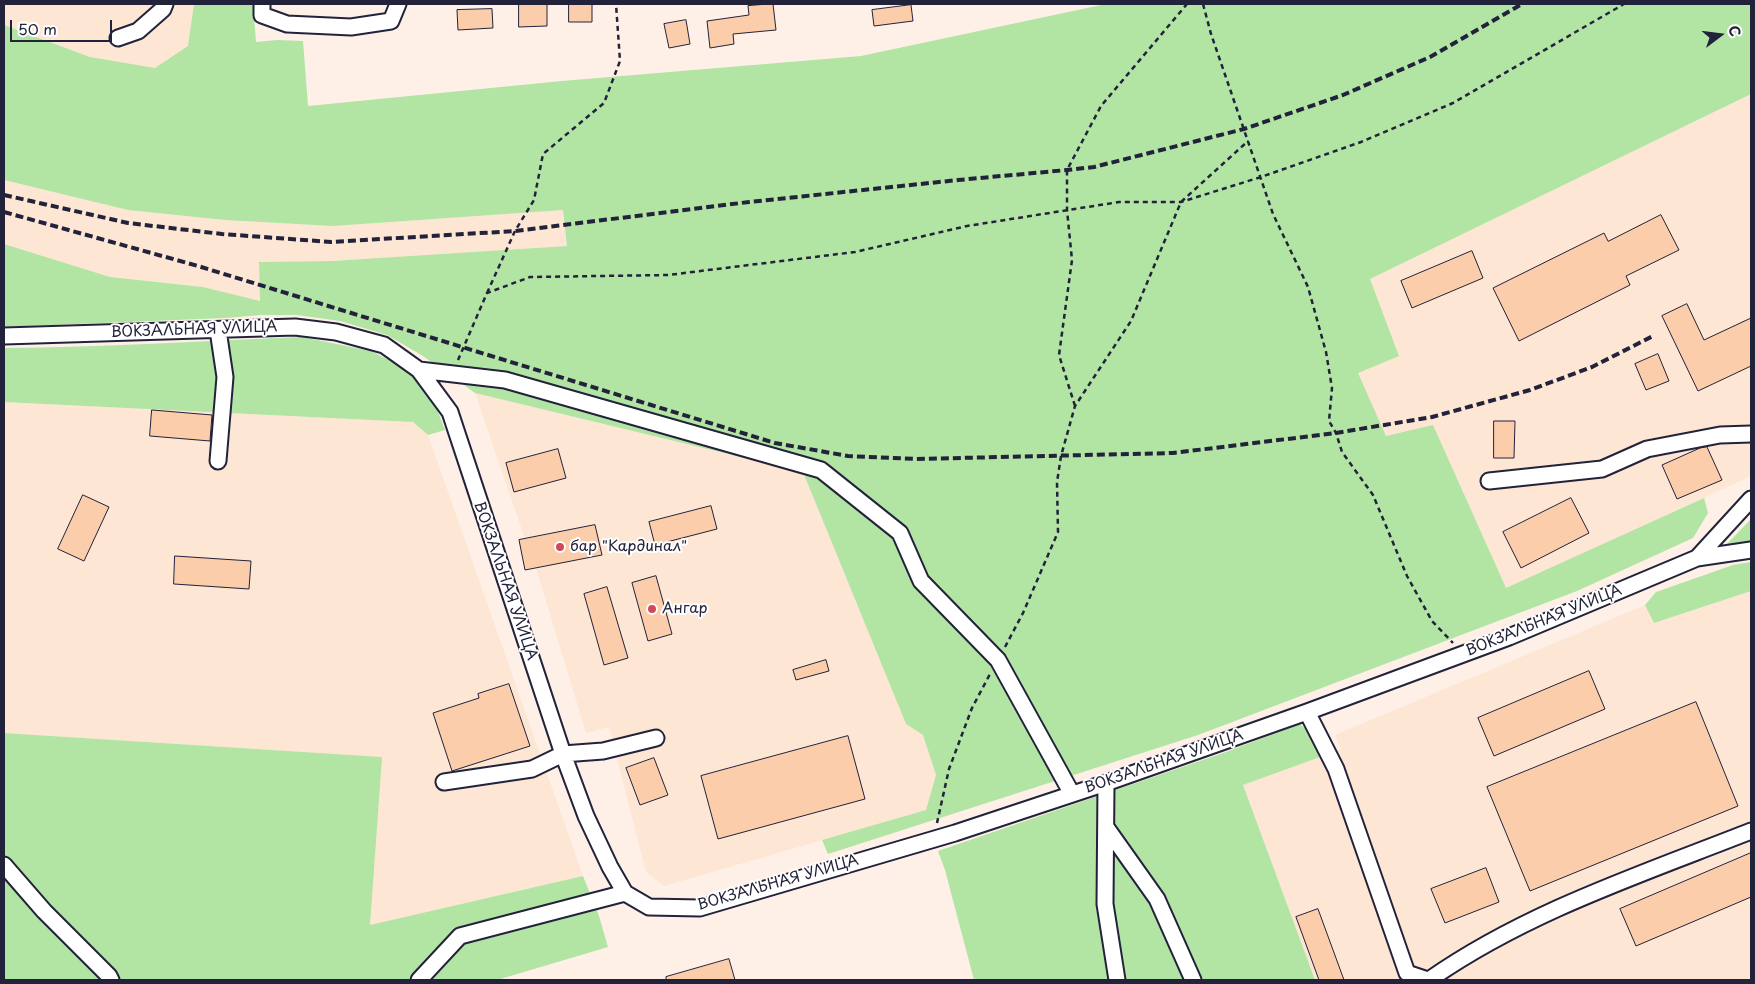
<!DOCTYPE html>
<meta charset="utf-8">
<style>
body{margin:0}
#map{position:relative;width:1755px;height:984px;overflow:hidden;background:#fef0e6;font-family:"Playpen Sans",sans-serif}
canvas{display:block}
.frame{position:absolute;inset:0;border:5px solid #22223b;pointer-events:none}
.north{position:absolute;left:1695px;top:10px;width:50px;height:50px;-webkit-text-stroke:4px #fff;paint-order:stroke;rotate:75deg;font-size:14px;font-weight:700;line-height:20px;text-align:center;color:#22223b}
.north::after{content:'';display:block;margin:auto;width:18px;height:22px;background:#22223b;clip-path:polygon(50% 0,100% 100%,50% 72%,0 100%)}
.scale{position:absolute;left:10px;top:20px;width:102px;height:22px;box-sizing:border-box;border:2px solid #22223b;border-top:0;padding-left:6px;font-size:15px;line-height:18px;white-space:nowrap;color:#22223b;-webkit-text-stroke:4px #fff;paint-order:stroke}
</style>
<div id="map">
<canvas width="1755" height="984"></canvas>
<div class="frame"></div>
<div class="north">С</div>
<div class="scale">50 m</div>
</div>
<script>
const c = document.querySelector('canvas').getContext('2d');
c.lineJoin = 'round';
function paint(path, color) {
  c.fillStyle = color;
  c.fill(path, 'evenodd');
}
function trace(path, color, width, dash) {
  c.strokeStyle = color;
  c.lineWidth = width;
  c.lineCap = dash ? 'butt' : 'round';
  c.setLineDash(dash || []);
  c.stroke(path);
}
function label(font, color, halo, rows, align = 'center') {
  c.font = font + ' "Playpen Sans",sans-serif';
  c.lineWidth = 4;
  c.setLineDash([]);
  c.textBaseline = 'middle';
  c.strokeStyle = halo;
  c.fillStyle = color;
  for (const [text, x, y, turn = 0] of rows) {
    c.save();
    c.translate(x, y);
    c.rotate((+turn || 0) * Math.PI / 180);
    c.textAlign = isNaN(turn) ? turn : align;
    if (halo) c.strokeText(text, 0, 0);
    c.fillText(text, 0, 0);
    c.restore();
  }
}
const built = new Path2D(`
 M4,4H194L189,47L155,68L90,57L4,25Z
 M1751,94V476L1506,589L1433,426L1386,436L1358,373L1399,355L1370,279Z
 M4,180L128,210L225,220L333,226L563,210L567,246L332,261L259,262L260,301L203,287L110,277L4,244Z
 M475,393L803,472L906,724L923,735L936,775L926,810L664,886L646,872L609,727L586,733L536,568L601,555L595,525L525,539Z
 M4,402L413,422L428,435L583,876L370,925L381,757L4,733Z
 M1751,591V980H1315L1243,785L1341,749L1335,735L1645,605L1654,623Z`);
const green = new Path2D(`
 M194,4H253L256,42L277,40L303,41L308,106L562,81L861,56L1106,4H1751V94L1370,279L1399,356L1358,373L1386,436L1433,425L1506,588L1704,498L1708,513L1693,538L1577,591L1198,735L828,854L822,840L926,810L936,775L923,735L906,724L803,472L475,393L423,356L387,335L340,321L297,315H261L225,318L4,327V244L110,277L203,287L260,301L259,262L332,261L567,246L563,210L333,226L225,220L128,210L4,180V25L90,57L155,68L188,46Z
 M302,337L371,351L409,370L434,402L445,430L428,435L413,422L4,402V348C103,347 203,341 302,337Z
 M1751,519V542L1726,545Z
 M1751,562V591L1654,623L1645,605L1656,592L1733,565Z
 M1300,724L1309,732L1320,757L1243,785L1315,980H974L945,870L938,851L1226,752Z
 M4,733L382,757L370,925L583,876L599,916L608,947L497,980H4Z`);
const building = new Path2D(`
 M519,4H547V26L519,27Z
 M569,4H592V22H569Z
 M773,4L776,30L733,34L734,44L710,48L707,21L749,15L748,6Z
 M911,5L913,21L874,26L872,10Z
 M492,9L493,28L458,30L457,10Z
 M686,20L690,44L669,48L664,24Z
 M1661,215L1679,250L1626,276L1630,285L1519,341L1493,288L1604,233L1608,241Z
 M1472,251L1483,278L1412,308L1401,281Z
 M1687,304L1704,340L1751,318V366L1698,391L1662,316Z
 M1658,354L1669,381L1646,390L1635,364Z
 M152,410L212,415L210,441L150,436Z
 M1494,421H1515L1514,458H1494Z
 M1707,447L1722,480L1677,499L1662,465L1700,448Z
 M558,449L566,478L514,492L506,463Z
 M83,495L109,507L84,561L58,549Z
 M1571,498L1589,533L1521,568L1503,532Z
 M711,506L717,529L655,545L649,522Z
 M595,525L602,555L525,570L519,540Z
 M175,556L251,561L249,589L174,584Z
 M656,576L672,634L648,641L632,583Z
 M607,587L628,658L604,665L584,594Z
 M826,660L829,671L796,680L793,670Z
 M1589,671L1605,709L1494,756L1478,718Z
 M509,684L530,746L452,771L433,713L479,698L478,694Z
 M1696,702L1738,806L1530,891L1487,787Z
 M848,736L865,799L718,839L701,776Z
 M654,758L668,795L640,805L626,768Z
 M1751,853V897L1636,946L1620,909Z
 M1486,868L1499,902L1445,923L1431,889Z
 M1318,909L1344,980H1319L1296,917Z
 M729,959L735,980H666V977Z`);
const path = new Path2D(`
 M1203,4L1211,34L1273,214L1308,287L1326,352L1332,388L1329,421L1336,433L1342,452L1373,495L1407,576L1432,621L1453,643
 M487,293L515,231L534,200L543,154L604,103L620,61L616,4
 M458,360L487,293L530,277L668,275L855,252L967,226L1119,202H1181L1261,177L1361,142L1453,103L1624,4
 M1075,406L1059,355L1072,260L1067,210V170L1101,106L1187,4
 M1005,647L1023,613L1058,532L1057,482L1061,456L1075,406L1131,321L1181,202L1248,141
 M937,823L949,769L972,708L990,674`);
const minor = new Path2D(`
 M262,4V15L287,24L351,27L391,21L398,4
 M118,38L138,31L163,9L165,4
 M4,336L295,327L336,332L384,345L419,370L450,412L563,754L586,816L610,867L625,893L649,907L700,908L955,833L1106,783L1307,712L1509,637L1697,558L1751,550
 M419,370L505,380L821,470L900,533L921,581L998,660L1072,794
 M218,461L225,377L218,330
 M1489,481L1602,469L1647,449L1720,435L1751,434
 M1697,558L1751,499
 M1307,712L1336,769L1407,973L1428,980
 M444,782L532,769L563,754L603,751L656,738
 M1106,783L1105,904L1117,980
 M1106,827L1157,899L1193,980
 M4,865L44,911L109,976L111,980
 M419,980L460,936L625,893
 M1429,980C1526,912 1642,874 1751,831`);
const rail = new Path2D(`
 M4,195L128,223L222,234L331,242L515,231L749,202L958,180L1067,170L1094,167L1244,129L1343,95L1430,57L1522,4
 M4,212L198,266L775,443L848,456L916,459L1173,453L1336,433L1432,417L1530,390L1592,367L1653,336`);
const markers = [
 [560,547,5,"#d1495b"],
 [652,609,5,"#d1495b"]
];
const streetNames = [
 ["ВОКЗАЛЬНАЯ УЛИЦА",194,330,-2],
 ["ВОКЗАЛЬНАЯ УЛИЦА",505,581,71],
 ["ВОКЗАЛЬНАЯ УЛИЦА",1544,621,-22],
 ["ВОКЗАЛЬНАЯ УЛИЦА",1164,762,-19],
 ["ВОКЗАЛЬНАЯ УЛИЦА",778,883,-16]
];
const poiNames = [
 ["бар \"Кардинал\"",570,547],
 ["Ангар",662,609]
];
paint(built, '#fde6d4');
paint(green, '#b2e4a4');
paint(building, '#fbcdaa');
trace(building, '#22223b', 1);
trace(minor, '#22223b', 19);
trace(path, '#22223b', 2.5, [5, 4]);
trace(minor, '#fff', 15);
trace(rail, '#22223b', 4, [8, 4]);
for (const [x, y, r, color] of markers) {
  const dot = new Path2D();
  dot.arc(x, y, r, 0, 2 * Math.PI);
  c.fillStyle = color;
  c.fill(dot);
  trace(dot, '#fff', 2);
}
label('15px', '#22223b', '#fff', streetNames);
label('15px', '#22223b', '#fff', poiNames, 'left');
</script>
